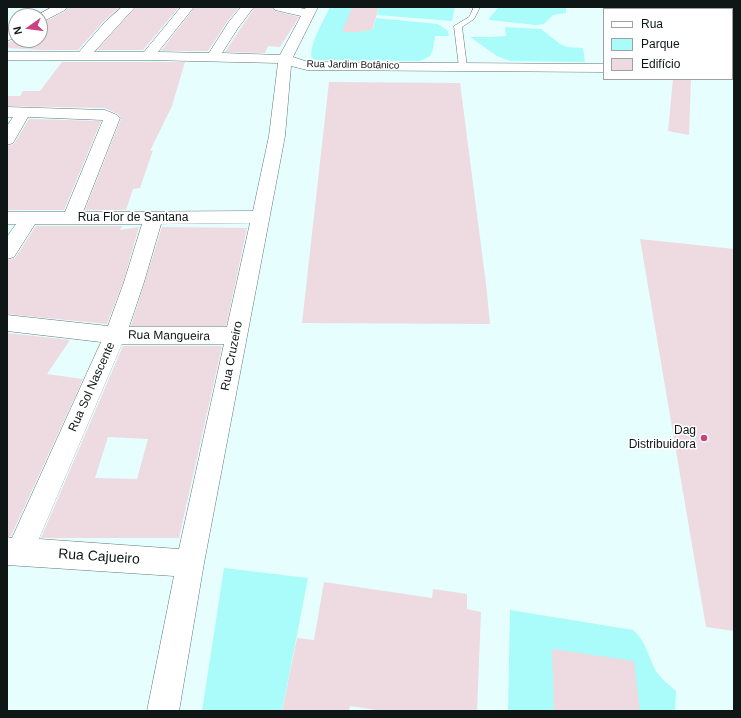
<!DOCTYPE html>
<meta charset="utf-8">
<style>
body{margin:0}
#map{position:relative;width:741px;height:718px;overflow:hidden;background:#e6fefd;font-family:Arial,sans-serif}
canvas{display:block}
.frame{position:absolute;inset:0;border:8px solid #0e1716;pointer-events:none}
.legend{position:absolute;left:603px;top:8px;width:130px;height:72px;box-sizing:border-box;background:#fff;border:1px solid #9fa2a2;margin:0;padding:5px 7px;list-style:none;font-size:12px;color:#0e1716}
.legend li{display:flex;align-items:center;gap:8px;height:20px}
.legend b{width:20px;border:1px solid #9fa2a2}
.north{position:absolute;left:8px;top:8px;width:40px;height:40px;box-sizing:border-box;background:#fff;border:1px solid #9fa2a2;border-radius:50%;rotate:256deg;font-size:11px;font-weight:700;line-height:16px;text-align:center;color:#0e1716}
.north::after{content:'';display:block;margin:auto;width:14px;height:18px;background:#c94281;clip-path:polygon(50% 0,100% 100%,50% 72%,0 100%)}
</style>
<div id="map">
<canvas width="741" height="718"></canvas>
<div class="frame"></div>
<ul class="legend">
<li><b style="height:5px;background:#fff"></b>Rua</li>
<li><b style="height:11px;background:#a9fcf9"></b>Parque</li>
<li><b style="height:11px;background:#eedae1"></b>Edifício</li>
</ul>
<div class="north">N</div>
</div>
<script>
const c = document.querySelector('canvas').getContext('2d');
c.lineJoin = 'round';
function paint(path, color) {
  c.fillStyle = color;
  c.fill(path, 'evenodd');
}
function trace(path, color, width, dash) {
  c.strokeStyle = color;
  c.lineWidth = width;
  c.lineCap = dash ? 'butt' : 'round';
  c.setLineDash(dash || []);
  c.stroke(path);
}
function label(font, color, halo, rows, align = 'center') {
  c.font = font + ' Arial,sans-serif';
  c.lineWidth = 3;
  c.setLineDash([]);
  c.textBaseline = 'middle';
  c.strokeStyle = halo;
  c.fillStyle = color;
  for (const [text, x, y, turn = 0] of rows) {
    c.save();
    c.translate(x, y);
    c.rotate((+turn || 0) * Math.PI / 180);
    c.textAlign = isNaN(turn) ? turn : align;
    if (halo) c.strokeText(text, 0, 0);
    c.fillText(text, 0, 0);
    c.restore();
  }
}
const green = new Path2D(`
 M330,7H352L343,32H357L373,29L376,18L438,24L448,31L449,36H435L433,49L430,56L420,61L316,60L312,58C308,46 325,18 330,7Z
 M379,7H455L452,21L377,15Z
 M499,7H566V13L553,15L544,24L536,25L489,20L490,17Z
 M505,27L541,29L560,44L567,47L583,48L585,62L510,61L497,56L470,37H490L506,36Z
 M224,568L308,578L282,711H202Z
 M510,610L633,630C646,641 648,657 656,671C662,680 669,685 676,691L675,711H508Z`);
const building = new Path2D(`
 M68,7H120L104,21L78,50H42L7,48V43L16,39V40H40V24L66,11Z
 M136,7H179L143,50H97Z
 M195,7H239L227,22L208,51H161Z
 M255,7H272L275,11L299,17L280,47L268,46L265,53L225,52Z
 M352,7H379L372,30L357,32H342Z
 M62,62H185L172,106L150,151L153,150L140,188L133,189L126,210H85L121,119L118,114L105,108L7,106V96H20L23,91H40Z
 M673,79H691L689,135L668,131Z
 M329,82L460,83L486,284L490,324L302,323Z
 M29,119L101,121L64,210H7V146L14,144Z
 M36,226H122L120,230L139,227L123,282L107,324L7,314V260L15,258Z
 M162,227L247,228L226,326H131Z
 M640,239L734,249V631L706,627Z
 M7,333L70,340L47,374L83,379L11,536H7Z
 M123,346H222L179,538H41ZM108,437L148,439L137,479L95,478Z
 M324,582L432,598L433,589L467,594V609L481,612L477,711H383L350,706L349,711H282L297,638L314,640Z
 M552,649L634,661L640,711H554Z`);
const service = new Path2D(`
 M474,7H480L474,19L462,27L467,67L463,69L459,67L454,26L469,17Z`);
const minor = new Path2D(`
 M52,7H67L65,10L40,23V16H36Z
 M122,7H135L94,52H144L181,7H194L158,52L209,53L228,23L241,7H254L238,28L222,53L280,55L301,16L275,10L273,7H295L305,9L306,7H318L293,57L308,62L604,64V72L307,70L291,66L285,136L204,563L179,711H147L174,576L7,565V537L12,538L101,342L7,331V315L108,326L124,282L142,224H35L14,257L7,259V237L16,224H7V212H65L103,120L28,117L13,143L7,145V126L13,117H7V107L105,110L117,115L120,118L83,212L253,211L269,136L278,63L148,60H7V52H79L105,22ZM250,223L227,327H129L144,282L161,224ZM122,344H224L179,549L39,539Z
 M16,28V37L7,41V32Z
 M732,66H734V74H732Z`);
const markers = [
 [704,438,4,"#c94281"]
];
const farStreetnames = [
 ["Rua Jardim Botânico",353,65,1]
];
const streetNames = [
 ["Rua Flor de Santana",133,218],
 ["Rua Mangueira",169,336,1],
 ["Rua Cruzeiro",232,356,-79],
 ["Rua Sol Nascente",92,387,-66]
];
const poiNames = [
 ["Dag",696,431],
 ["Distribuidora",696,445]
];
const nearStreetnames = [
 ["Rua Cajueiro",99,557,4]
];
paint(green, '#a9fcf9');
paint(building, '#eedae1');
trace(service, '#627676', 1);
trace(minor, '#627676', 1);
paint(service, '#fff');
paint(minor, '#fff');
for (const [x, y, r, color] of markers) {
  const dot = new Path2D();
  dot.arc(x, y, r, 0, 2 * Math.PI);
  c.fillStyle = color;
  c.fill(dot);
  trace(dot, '#fff', 1.5);
}
label('10px', '#0e1716', '#fff', farStreetnames);
label('12px', '#0e1716', '#fff', streetNames);
label('12px', '#0e1716', '#fff', poiNames, 'right');
label('14px', '#0e1716', '#fff', nearStreetnames);
</script>
